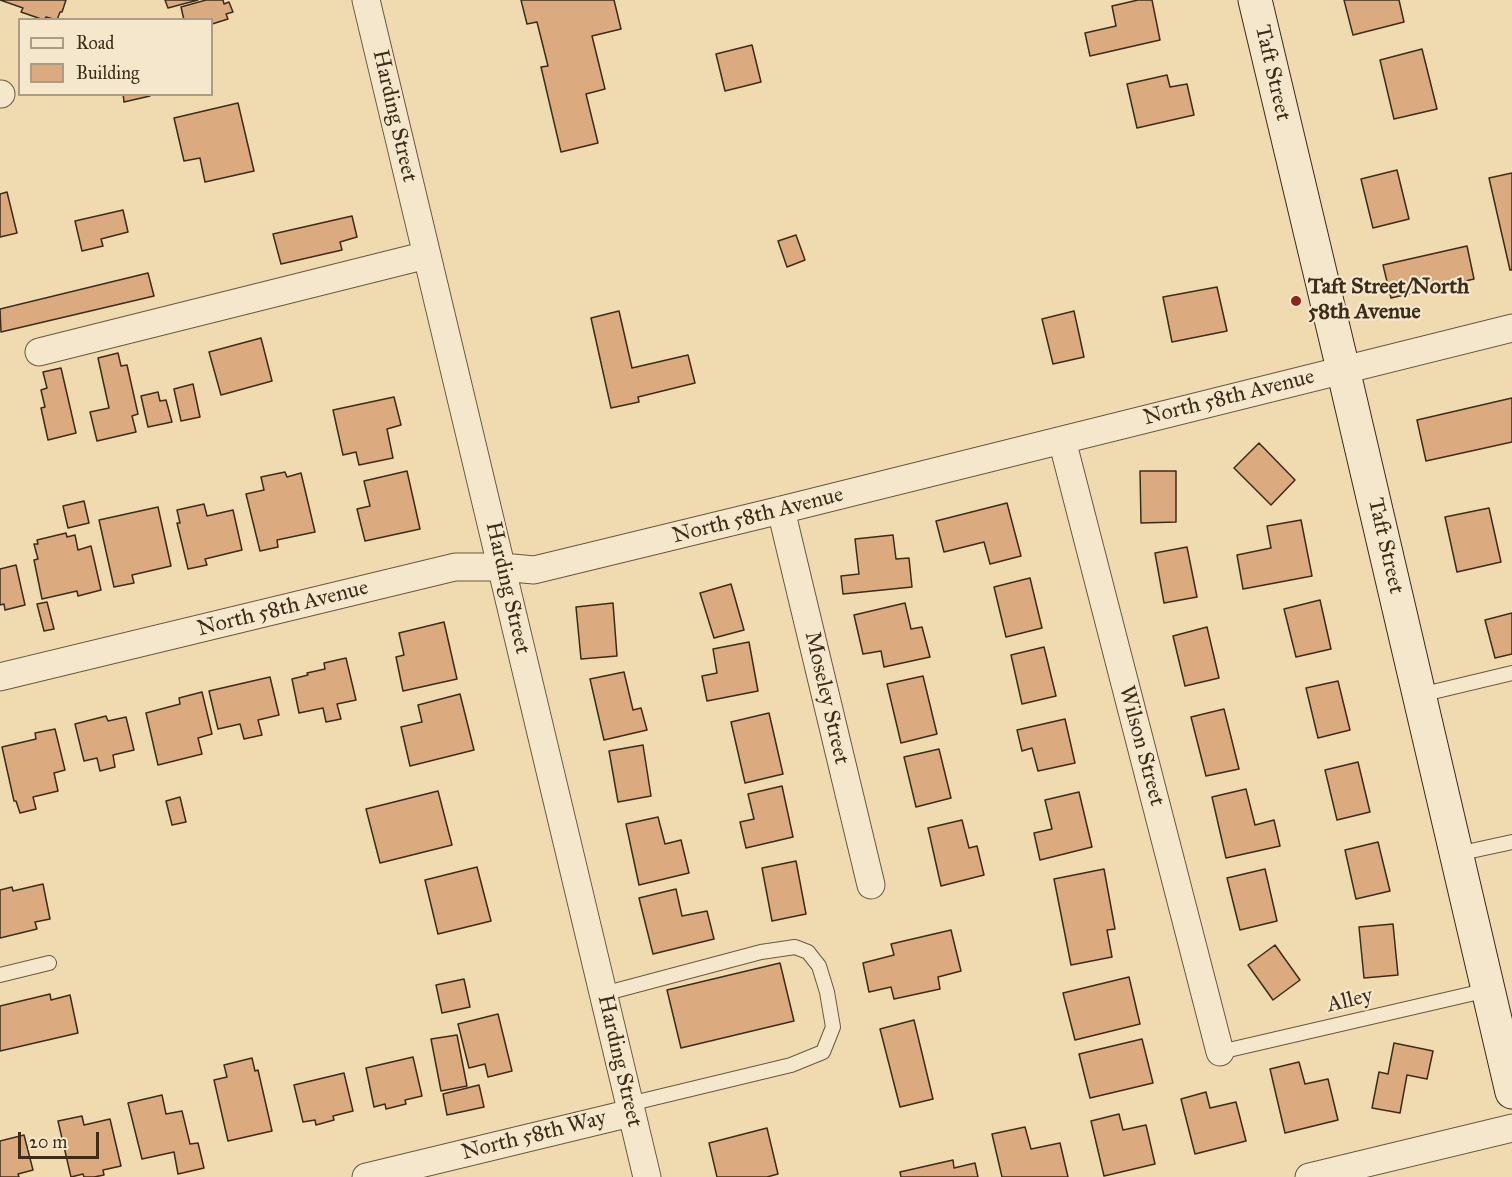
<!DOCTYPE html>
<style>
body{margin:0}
#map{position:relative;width:1512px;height:1177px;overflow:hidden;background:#f0dab0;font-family:"IM FELL Great Primer",serif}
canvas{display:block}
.legend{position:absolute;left:18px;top:18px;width:195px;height:78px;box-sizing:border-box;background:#f5e7cc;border:2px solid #ab9c84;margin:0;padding:8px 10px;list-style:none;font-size:18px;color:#3c2c19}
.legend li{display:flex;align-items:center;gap:12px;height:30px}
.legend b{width:30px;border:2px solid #ab9c84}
.scale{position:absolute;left:18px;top:1132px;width:81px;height:27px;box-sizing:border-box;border:3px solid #3c2c19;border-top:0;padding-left:8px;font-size:18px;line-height:21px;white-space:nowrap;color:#3c2c19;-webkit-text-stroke:4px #f5e7cc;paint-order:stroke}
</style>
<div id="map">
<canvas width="1512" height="1177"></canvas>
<ul class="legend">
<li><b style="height:8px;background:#f5e7cc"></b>Road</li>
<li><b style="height:16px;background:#dbaa7f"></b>Building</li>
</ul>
<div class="scale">20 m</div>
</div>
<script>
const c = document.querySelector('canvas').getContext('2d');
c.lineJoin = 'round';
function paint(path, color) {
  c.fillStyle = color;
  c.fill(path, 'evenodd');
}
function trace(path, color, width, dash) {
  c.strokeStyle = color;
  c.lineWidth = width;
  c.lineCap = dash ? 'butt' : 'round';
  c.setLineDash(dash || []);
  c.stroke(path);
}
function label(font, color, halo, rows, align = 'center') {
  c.font = font + ' "IM FELL Great Primer",serif';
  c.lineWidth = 4.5;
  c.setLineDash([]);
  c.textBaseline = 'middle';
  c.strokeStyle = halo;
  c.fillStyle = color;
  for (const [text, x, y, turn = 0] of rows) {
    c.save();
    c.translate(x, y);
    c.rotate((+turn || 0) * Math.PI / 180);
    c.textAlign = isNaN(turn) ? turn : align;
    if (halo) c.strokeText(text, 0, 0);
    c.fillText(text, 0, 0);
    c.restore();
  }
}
const building = new Path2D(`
 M0,0H66L62,12H60L57,20L46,17L44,20L21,12L23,8Z
 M165,0H198L168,8Z
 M206,0H223L224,4L229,2L233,12L226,14L228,19L212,24V20H184L181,7Z
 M521,0H614L621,29L592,36L605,89L586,94L598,143L561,152L541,67L548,66L537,22L527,24Z
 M1138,0H1152L1160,40L1090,56L1085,33L1116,26L1112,6Z
 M1344,0H1399L1404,22L1353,35Z
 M752,45L761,82L725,91L716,54Z
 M1422,49L1437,109L1394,119L1380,60Z
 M1167,75L1170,87L1187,84L1194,115L1137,128L1127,84Z
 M123,94H150V96L124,102Z
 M238,103L254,171L205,182L200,158L184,161L174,118Z
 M1397,170L1409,219L1373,228L1361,179Z
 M1512,173V270H1510L1489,178Z
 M7,192L17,233L0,237V194Z
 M123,210L128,232L101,239L103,246L82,251L75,221Z
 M352,216L357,237L340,242L342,250L281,264L273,234Z
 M796,235L805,260L787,267L778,241Z
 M1467,246L1474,279L1391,298L1383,265Z
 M148,273L154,296L1,332L0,309Z
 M1217,287L1227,331L1172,342L1163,297Z
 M619,311L632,368L688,355L695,383L638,397L639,402L611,408L591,318Z
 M1074,311L1084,357L1053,364L1042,319Z
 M261,338L272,381L221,395L209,352Z
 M118,353L121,366L127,365L138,414L132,416L136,432L97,441L90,412L109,408L98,358Z
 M61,368L76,433L48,440L41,408L45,407L41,390L47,388L43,372Z
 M193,384L200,417L181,421L174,389Z
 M158,392L160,401L166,400L172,422L148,427L141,396Z
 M394,397L401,425L387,429L393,458L359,465L356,452L343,455L333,410Z
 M1512,398V442L1426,461L1417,420Z
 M1259,443L1295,480L1271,505L1234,468Z
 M407,471L420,529L365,541L357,509L370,506L364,481Z
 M1140,471H1176V522L1141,523Z
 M285,472L287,477L301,473L315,532L277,540L278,547L260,551L246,494L264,490L261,477Z
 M84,501L89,523L68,528L63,506Z
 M1007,503L1021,556L990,564L984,542L944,552L936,521Z
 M204,504L207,516L233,510L242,550L205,559L207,565L188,569L177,523H180L177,510Z
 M158,507L171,566L132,575L134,583L114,587L99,520Z
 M1489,508L1501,562L1457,572L1445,517Z
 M1301,520L1312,576L1243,589L1237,555L1271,548L1267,526Z
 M66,533L67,537L75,535L78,550L91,546L101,590L78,596L77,591L42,599L34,560L38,559L34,544H38L37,540Z
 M893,535L896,559L909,558L912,587L843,594L841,576L859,574L855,539Z
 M1187,547L1197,597L1164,603L1155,553Z
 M16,565L25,605L5,610L4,604L0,605V569Z
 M1030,578L1042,628L1006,637L994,587Z
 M731,584L744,630L714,638L700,593Z
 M1320,600L1331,649L1296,657L1284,609Z
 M47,602L54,629L44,631L37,604Z
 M613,603L617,656L581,659L576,607Z
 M905,603L911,629L922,627L930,657L884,667L881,651L863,654L854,615Z
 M1512,613V654L1495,658L1485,620Z
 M444,622L457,679L403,691L396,657L404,655L399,633Z
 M1207,627L1219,678L1185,686L1173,636Z
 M749,642L758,691L707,701L702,676L717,673L713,649Z
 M1044,647L1056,696L1022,704L1011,655Z
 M346,658L356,700L337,704L341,719L326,722L323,708L299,713L292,679L308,675L307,673L325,669L324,663Z
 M624,672L633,710L641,708L647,730L604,740L590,679Z
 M923,676L937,734L901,743L887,684Z
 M270,677L279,715L258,720L262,735L244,739L240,724L218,729L209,691Z
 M1338,681L1350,730L1318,738L1306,688Z
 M202,692L212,734L198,738L202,754L158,765L146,713L180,704L179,698Z
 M460,694L474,750L410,766L401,727L422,722L418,705Z
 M1224,709L1239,769L1206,776L1191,717Z
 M769,713L783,774L745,783L731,722Z
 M106,716L108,721L126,717L134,750L113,755L115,767L100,771L97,758L84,761L75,724Z
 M1065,719L1075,763L1038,771L1032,748L1022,751L1017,730Z
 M55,729L65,770L54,773L58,791L33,797L36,809L20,813L16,801H14L2,747L36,739L35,733Z
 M643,745L651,796L618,802L609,751Z
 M939,749L951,798L916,807L904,757Z
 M1358,762L1370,812L1337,820L1325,770Z
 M782,786L793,837L746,848L740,822L754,819L748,794Z
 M1246,789L1255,825L1274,820L1280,846L1226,858L1212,797Z
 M438,791L452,845L380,863L366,809Z
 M1079,792L1092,847L1040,860L1034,833L1052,829L1045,800Z
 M180,797L186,822L172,825L166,801Z
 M658,817L665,844L681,840L689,873L639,885L626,824Z
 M962,820L969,848L977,846L984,875L941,886L928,828Z
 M1378,842L1390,891L1356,899L1345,850Z
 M796,861L806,914L772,921L762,868Z
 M477,867L491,921L438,934L425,880Z
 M1104,869L1115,929L1107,930L1112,957L1071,965L1054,879Z
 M1265,869L1277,921L1240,930L1227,878Z
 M43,884L50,919L35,922L37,929L0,938V890L12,887L13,891Z
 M676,889L682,916L707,911L714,939L653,954L639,898Z
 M1393,924L1398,975L1364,978L1359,927Z
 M951,930L961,971L938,977L940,989L894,999L891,987L869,992L863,963L894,955L891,944Z
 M1275,945L1300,980L1273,1000L1248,965Z
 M780,963L794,1021L681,1048L667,990Z
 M1129,977L1140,1024L1075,1040L1063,993Z
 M464,979L470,1007L442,1013L436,985Z
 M50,994L51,1000L70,995L78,1033L0,1051V1006Z
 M498,1014L512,1071L488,1077L485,1064L469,1068L458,1024Z
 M914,1020L933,1099L900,1107L880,1029Z
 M457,1035L467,1086L441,1091L431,1039Z
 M1142,1039L1153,1083L1090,1098L1079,1054Z
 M1394,1043L1433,1051L1427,1079L1407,1075L1400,1113L1372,1108L1379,1072L1388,1074Z
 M413,1057L422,1096L405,1100L406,1104L386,1109L385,1104L374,1107L366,1068Z
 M252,1058L255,1071L258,1070L272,1131L228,1141L214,1080L227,1077L224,1065Z
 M1299,1062L1305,1084L1328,1079L1338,1120L1285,1133L1270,1069Z
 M344,1073L353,1111L333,1116L334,1120L316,1125L315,1120L303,1122L294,1085Z
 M479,1085L484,1107L447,1115L443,1094Z
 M1206,1092L1210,1108L1236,1102L1246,1141L1195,1154L1181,1099Z
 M162,1095L166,1114L182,1111L190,1144L198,1143L204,1168L178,1174L174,1152L142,1159L128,1103Z
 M1119,1114L1123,1130L1146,1125L1155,1164L1104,1176L1091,1121Z
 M82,1116L84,1125L110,1119L121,1166L103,1170L104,1175L94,1177H84L83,1174L71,1177L58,1121Z
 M1025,1127L1031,1149L1060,1143L1068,1177H1002L992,1134Z
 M767,1128L778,1174L767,1177H717L709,1143Z
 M24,1135L33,1170L18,1174L19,1177H0V1141Z
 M953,1160L954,1168L975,1163L978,1177H901L900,1172Z`);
const lane = new Path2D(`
 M1420,695L1512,673
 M1457,854L1512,842
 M0,975L49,963
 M603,994L761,952L795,947L808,952L819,966L827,992L833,1027L823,1052L791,1065L629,1104
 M1220,1052L1488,990`);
const street = new Path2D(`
 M366,0L647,1177
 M0,94H1
 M39,352L427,255
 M1062,440L1220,1052
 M781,510L871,885
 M0,677L455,567H502L534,570L781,510L1512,328
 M366,1177L631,1113
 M1309,1177L1512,1128`);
const secondary = new Path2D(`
 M1255,0L1343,369L1512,1092`);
const markers = [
 [1296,301,6,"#8f2418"]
];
const streetNames = [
 ["Taft Street",1272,73,77],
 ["Harding Street",394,116,77],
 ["North 58th Avenue",1229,398,-14],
 ["North 58th Avenue",758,516,-14],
 ["Taft Street",1385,546,77],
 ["Harding Street",507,588,77],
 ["North 58th Avenue",283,609,-14],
 ["Moseley Street",826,698,77],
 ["Wilson Street",1141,746,75],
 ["Alley",1350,1001,-13],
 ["Harding Street",619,1061,77],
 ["North 58th Way",534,1136,-14]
];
const poiNames = [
 ["Taft Street/North",1308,288],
 ["58th Avenue",1308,313]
];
paint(building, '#dbaa7f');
trace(building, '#3c2c19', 1.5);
trace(lane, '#69583f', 16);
trace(street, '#69583f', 29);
trace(secondary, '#3c2c19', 35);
trace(lane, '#f5e7cc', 14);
trace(street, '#f5e7cc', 27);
trace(secondary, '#f5e7cc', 33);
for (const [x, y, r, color] of markers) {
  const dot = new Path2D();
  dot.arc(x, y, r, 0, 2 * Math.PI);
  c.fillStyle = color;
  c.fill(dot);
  trace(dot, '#f5e7cc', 2);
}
label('22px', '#3c2c19', '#f5e7cc', streetNames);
label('bold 22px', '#3c2c19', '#f5e7cc', poiNames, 'left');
</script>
